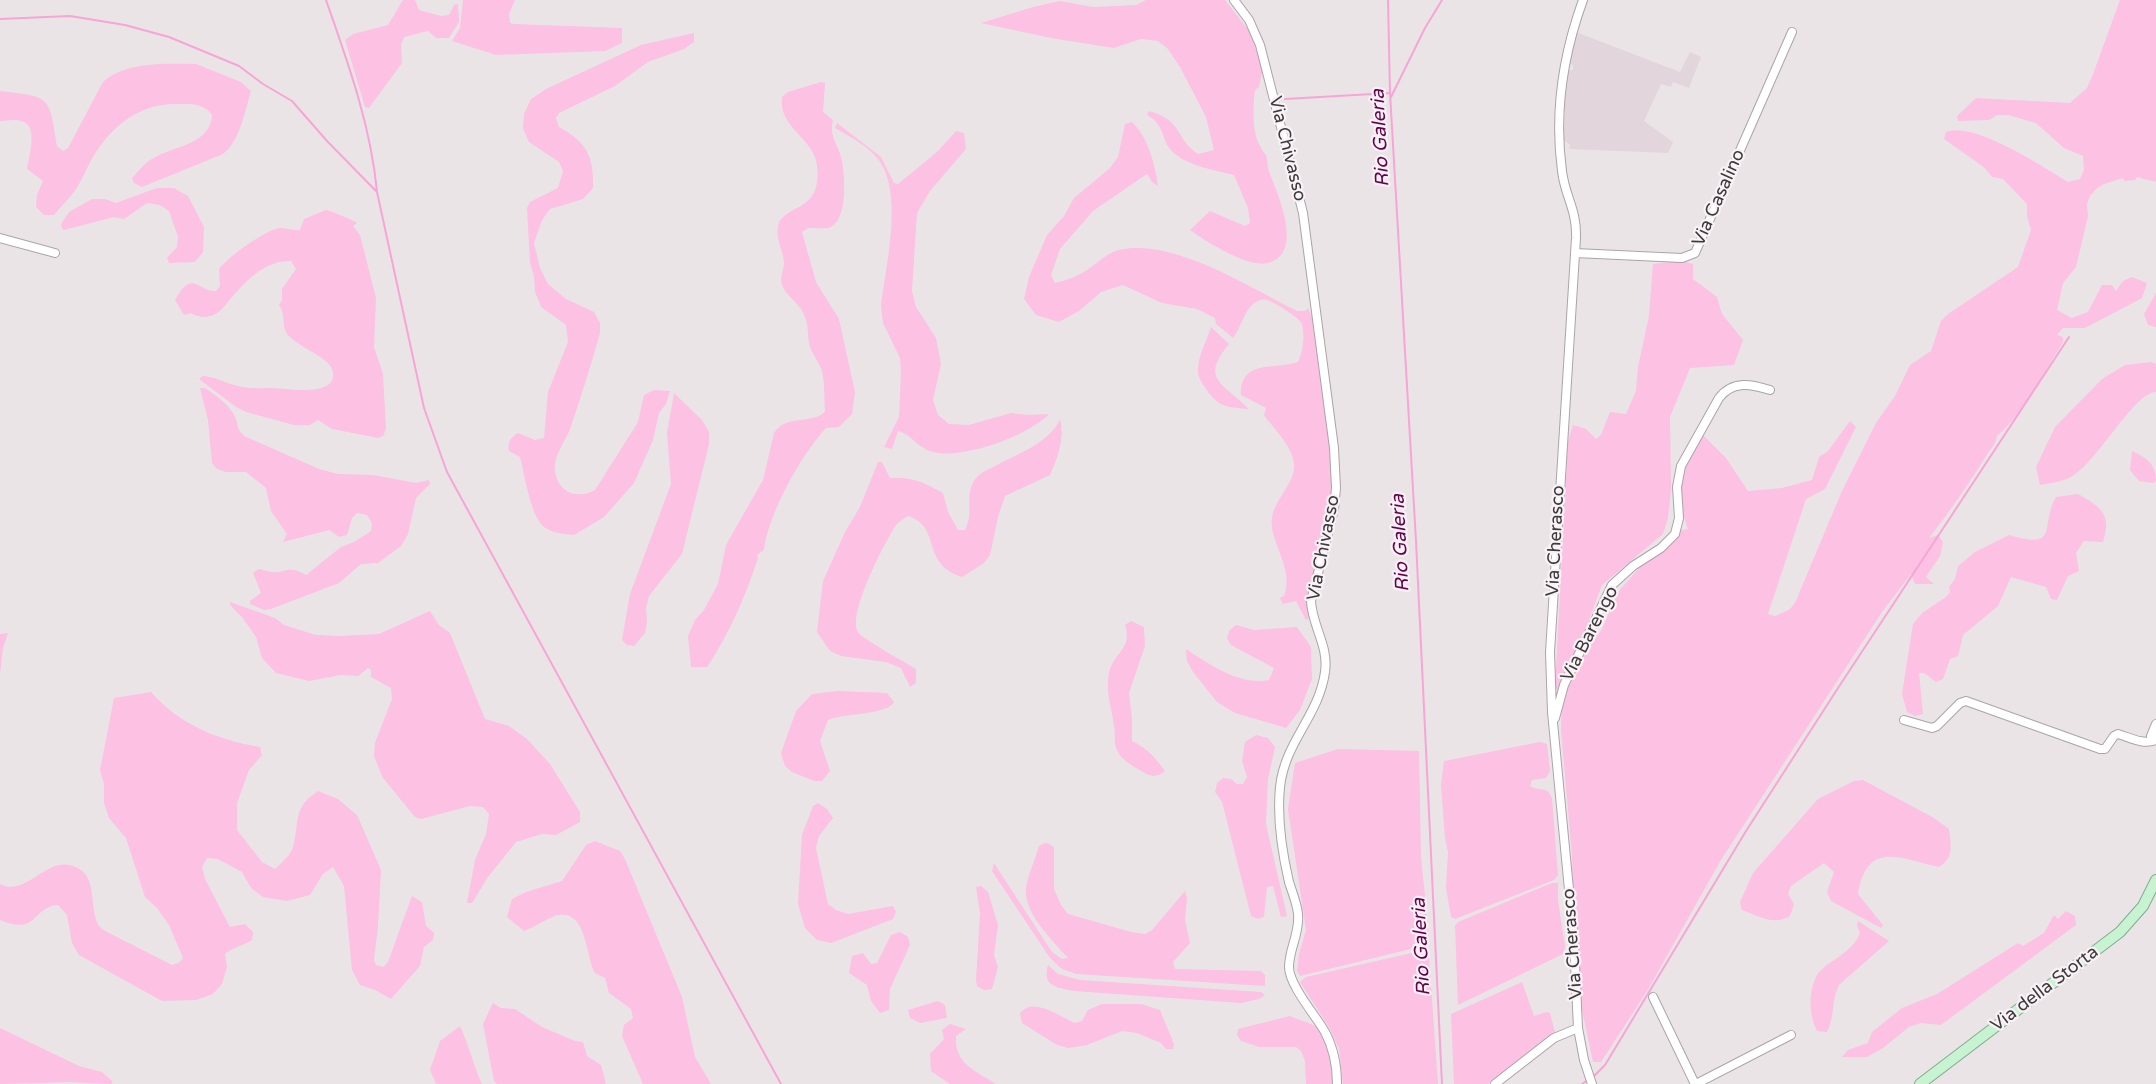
<!DOCTYPE html>
<style>
body{margin:0}
canvas{display:block;background:#ebe4e7}
</style>
<canvas width="2156" height="1084"></canvas>
<script>
const c = document.querySelector('canvas').getContext('2d');
c.lineJoin = 'round';
function paint(path, color) {
  c.fillStyle = color;
  c.fill(path, 'evenodd');
}
function trace(path, color, width, dash) {
  c.strokeStyle = color;
  c.lineWidth = width;
  c.lineCap = dash ? 'butt' : 'round';
  c.setLineDash(dash || []);
  c.stroke(path);
}
function label(font, color, halo, rows, align = 'center') {
  c.font = font + ' "Varela Round",sans-serif';
  c.lineWidth = 4.5;
  c.setLineDash([]);
  c.textBaseline = 'middle';
  c.strokeStyle = halo;
  c.fillStyle = color;
  for (const [text, x, y, turn = 0] of rows) {
    c.save();
    c.translate(x, y);
    c.rotate((+turn || 0) * Math.PI / 180);
    c.textAlign = isNaN(turn) ? turn : align;
    if (halo) c.strokeText(text, 0, 0);
    c.fillText(text, 0, 0);
    c.restore();
  }
}
const built = new Path2D(`
 M1576,32L1680,72L1690,52L1701,57L1689,88L1673,82L1671,87L1661,84L1644,121L1673,142L1668,153L1569,149L1570,145L1564,140L1566,76L1569,70H1573V65L1570,64V59Z`);
const green = new Path2D(`
 M403,0H415L419,10L441,16L449,15L454,5L458,4L459,22L449,38H436L428,31L404,37L401,45L402,63L369,108L365,107L345,40L353,34L388,25Z
 M463,0H515L509,14L510,23L514,24L622,28V43L605,51L496,55L452,41L460,28Z
 M1146,0H1225L1249,31L1263,68L1259,87L1255,90C1253,104 1252,128 1258,142C1260,147 1263,151 1266,155C1268,161 1267,168 1270,174C1279,197 1304,254 1268,263C1248,268 1207,242 1190,230L1210,211L1245,226L1250,223L1248,208L1234,175C1215,170 1191,167 1175,154C1160,142 1167,126 1147,115L1149,111C1185,122 1174,138 1198,154L1214,150L1206,117L1180,67L1167,48L1158,41L1141,39L1114,48L1051,38L981,23L1033,7L1060,1L1093,7L1136,5Z
 M2120,0H2156V182L2137,177L2135,180L2124,181L2123,178L2104,184L2097,188L2090,196L2087,204L2088,216L2076,267L2063,283L2057,310L2072,318L2088,312L2102,285H2112L2116,291L2123,281L2132,277L2147,283L2142,298L2085,328H2063L2057,335L2063,337V342C2044,372 2023,414 1997,436C1995,446 1991,448 1986,456C1968,485 1950,511 1929,538L1938,535L1943,542L1940,556L1926,577L1934,584H1915L1911,574L1882,612L1721,860L1647,991L1601,1062H1593L1581,1005V977L1573,915L1572,855L1561,731L1562,697L1579,670L1589,643L1601,631L1618,592L1640,567L1667,546L1678,531L1688,529C1674,490 1680,467 1701,433L1726,458L1748,491L1782,488L1812,480L1819,457L1828,451L1850,421L1856,427L1825,489L1806,499L1768,614L1775,616L1789,610L1795,603L1842,491L1876,423L1895,396L1910,365L1931,351L1941,321L1948,314L2018,267L2031,230L2027,216V204L2003,179L1992,177L1985,168L1944,139L1946,132C1974,121 2043,167 2068,182L2080,179L2084,170L2083,156L2064,148L2036,123L2008,115H1997L1989,120L1958,121L1957,116L1976,98L2070,103L2087,88L2092,77Z
 M694,33V42L684,49L648,62L615,86L559,113L556,118L559,127C587,142 594,157 593,188L583,199L550,209L542,220L534,243L540,268L548,284L566,299L594,312L600,323V333C591,365 581,397 570,429C565,442 553,456 555,472C559,494 578,499 595,490L638,422L644,395L654,390L670,391L666,404L659,413L653,440L634,483L604,517L574,535C564,534 552,533 544,527C531,518 524,472 520,457L509,451C507,443 511,437 518,433L535,440L544,438L548,392L568,342L566,325L541,307L535,292L534,276L530,263L527,208L530,202L558,188L563,171L559,162L529,142L523,128L524,114L531,99L546,89L641,45Z
 M196,64L241,82L251,91C245,111 240,141 223,154L142,187L134,183L132,178C138,172 144,163 152,159C172,146 211,145 212,115C204,103 191,104 178,104C141,103 114,124 94,155C87,167 82,181 74,192C68,200 60,207 54,215H44L36,207L37,195L43,181L27,169C29,157 39,124 21,121C14,119 6,121 0,121V91C52,97 49,96 57,146L63,151L68,148L103,82C127,61 166,64 196,64Z
 M821,82L825,83L823,112L833,120C829,136 837,142 841,157C845,173 849,223 828,228C822,229 814,228 808,228L802,232L816,282L839,319L855,392L852,414L839,427L826,428C801,455 768,514 764,550L757,555L758,558C745,597 730,633 707,667H691L688,636L695,620L704,610L718,584L726,545L763,480L774,433C786,414 810,425 825,412C824,399 825,383 822,371C819,362 813,355 810,347C807,337 809,326 805,317C801,304 788,298 783,287C779,279 783,272 784,264C784,252 775,238 778,227C782,203 823,215 817,165C813,137 778,128 782,97L788,92Z
 M1132,122C1148,137 1155,164 1158,186L1152,182L1147,174L1093,211L1060,249L1051,275L1055,283C1068,280 1079,276 1090,268C1100,261 1107,253 1119,250C1172,237 1251,288 1297,311H1305L1308,308L1315,324L1334,469C1333,498 1327,526 1320,553C1314,576 1308,594 1309,618L1306,620L1296,601L1283,604L1280,598L1284,596C1295,568 1268,541 1272,517C1275,499 1296,482 1294,464C1293,447 1274,429 1264,415L1266,408L1241,395C1240,359 1275,370 1298,362C1303,352 1305,336 1302,324C1300,318 1274,302 1267,300C1263,299 1259,300 1256,302C1245,308 1241,328 1233,338L1216,324L1215,318L1197,309L1162,303L1123,285L1101,292L1079,311L1059,322L1036,315L1024,299L1029,277L1047,235L1064,216L1074,198L1110,168L1118,157L1125,124Z
 M837,123L881,157L894,183L898,184L937,152L956,131L964,133L966,149L930,191L917,213L912,291L916,307L936,338L941,364L933,400L938,415L949,424L969,425L1011,413L1028,415L1049,414C1029,436 955,463 927,450C916,445 910,434 898,431L892,449L884,447L899,417L901,373L900,358L883,323L881,306C886,266 904,192 878,159C867,145 850,137 835,128Z
 M157,188H174L188,196L204,227L203,252L195,262L169,263L167,258L177,247L178,237L169,211L160,205L147,203L124,219L114,217L64,230L62,229L61,224L69,212L92,199H105L116,203Z
 M326,210C329,210 355,221 357,223L353,226L360,235L376,298L374,347L383,374L386,429L383,436L378,438L332,429L318,420L310,425H294L246,412L236,407L199,379L203,376C217,377 229,385 243,387C252,389 261,388 270,388C284,388 342,399 332,369C328,357 296,346 287,334C281,325 286,313 279,305L282,300V289L296,269L291,261C267,260 247,279 233,296C228,301 223,310 217,313C210,318 198,318 191,313L184,315L175,300C193,268 197,292 216,291L220,286L219,269C228,257 265,230 280,228C287,228 293,231 300,230L304,219Z
 M1682,261L1693,264V279L1717,297L1722,314L1743,340L1734,365L1690,368L1670,417L1671,489L1668,518L1663,534L1602,585L1561,694L1555,688L1568,441L1573,425L1586,429L1596,439L1601,435L1610,412L1626,414L1636,391L1638,367L1649,316L1653,264Z
 M2156,293V327L2148,325L2144,314Z
 M1211,327L1229,344C1199,380 1224,383 1249,409C1224,407 1218,407 1204,386C1200,380 1197,374 1198,368C1199,354 1207,340 1211,327Z
 M2151,362L2156,364V392C2133,392 2095,468 2067,479C2059,482 2049,483 2040,485L2036,467L2055,427L2102,379L2125,365Z
 M200,388H205C215,395 229,404 234,415C240,426 234,425 244,436L319,469L338,474L373,475L416,483L429,480L430,484L416,498L408,534L401,546L378,563L361,564L339,583L271,609L264,610L250,604V601L261,593L253,573L259,569C263,570 267,571 271,572C286,574 286,564 306,575L341,547L354,542L371,531L372,523L367,515L357,513L352,518L347,535L339,537L329,530L283,542L287,534L271,511L266,488L246,472H226L217,469L212,463L208,420Z
 M674,393L702,420L709,432V444L682,554L649,596L646,608L647,622L645,633L634,646L627,645L622,640L630,594L671,484L667,433Z
 M1060,419C1065,438 1058,457 1050,475L1005,496L998,517L990,555L984,563L962,577C920,564 942,526 908,516C904,519 899,521 896,525C885,542 847,614 858,632C861,638 906,663 916,669V683L910,687L901,668L886,662L841,656L830,651L817,632L823,581L845,532L860,507L878,462H882L890,478C910,476 926,483 943,493L948,512L958,530H965C975,512 963,495 976,478C980,473 989,469 995,466C1017,454 1050,443 1060,419Z
 M2132,451C2146,458 2156,463 2156,481L2153,483L2139,481L2130,470Z
 M2078,494C2101,507 2112,514 2103,542L2084,541L2076,553L2079,571L2068,576L2057,600L2051,599L2046,587L2011,577L1998,606L1963,635L1958,656L1950,659L1943,679L1936,682L1924,673H1919L1923,714L1915,716L1907,712L1902,694L1913,624L1922,613L1946,597L1950,592L1949,587L1955,579L1958,566L1975,552L2009,535C2061,550 2039,527 2056,497Z
 M230,602L275,618L284,625L316,635L339,636L379,634L430,611L439,625L450,633L485,719L509,726L527,739L550,764L580,812V822L556,835L542,834L516,842L488,877L472,903H467L475,860L486,834L489,814L483,807L470,806L421,819L415,817L383,778L374,756L375,743L392,699L391,688L371,677V670L368,668L358,676L341,675L309,681L276,673L262,658L256,637L242,617L230,605Z
 M1131,621L1144,627L1145,646L1129,693L1132,719V741C1147,748 1155,757 1165,771C1155,779 1149,776 1138,769C1131,765 1122,760 1118,752C1113,744 1116,735 1114,726C1112,709 1105,691 1109,673C1113,653 1133,649 1125,625Z
 M1236,625L1254,630L1297,627L1311,647L1312,679L1300,710L1286,728L1235,713L1217,702L1193,672L1187,661L1186,649C1209,664 1240,686 1269,680L1274,668L1231,645L1227,638L1229,631Z
 M8,633L3,648L0,674V634Z
 M838,691L887,693L894,702C888,715 843,713 828,720L820,741L830,771L822,781H814L792,772L785,766L781,753L796,711L812,694Z
 M151,692C180,725 218,740 260,747L262,755L249,770L237,803V830L262,862L275,869C281,863 291,855 293,847C300,821 292,808 318,791L338,799L357,815L381,870L378,927L374,960L376,965L383,967L388,962L412,896L422,902L426,926L434,933L433,940L424,947L420,966L391,999L375,990L360,985L352,970L344,886L333,867L323,874L310,895L287,901L263,897L251,888L242,872L218,859L207,858L202,867L205,879L230,927L245,924L253,932L252,940C243,946 233,947 225,954L227,967L222,984L213,994L196,1000L162,1001L79,955L72,943L67,915L58,905C31,907 39,936 0,920V884C25,897 44,860 69,865C100,871 88,905 98,924C99,927 104,930 107,932L172,965L179,963L183,958L169,925L157,908L145,897L126,838L109,818L104,803V784L100,770L114,698Z
 M1256,735L1268,738L1275,747L1268,779L1266,824L1287,916L1281,917L1273,886L1267,887L1264,917L1258,919L1251,916L1222,802L1215,792L1217,783L1223,778L1231,779L1237,784H1243L1247,777L1242,761L1245,742Z
 M1540,742L1547,744L1550,771L1546,778L1532,780L1530,786C1539,792 1547,785 1552,798L1558,875L1554,880L1455,919L1451,917L1446,888L1448,852L1445,838L1441,785L1444,761Z
 M1338,749L1419,751L1421,856L1429,936L1415,948L1300,976L1297,971L1299,954L1306,930L1288,809L1295,763Z
 M1863,780L1934,818L1949,829C1951,845 1954,858 1939,867C1903,860 1867,838 1858,894L1883,925L1881,928L1831,901L1827,892L1834,872L1824,863L1791,886L1788,894L1794,904L1790,916C1774,926 1758,916 1742,910L1740,902L1753,873L1818,799L1854,781Z
 M818,803L827,809L833,818L819,836L816,848L828,904L836,910L848,914L893,906L896,912L893,919L831,943L817,940L805,928L798,904L802,835L813,806Z
 M595,841L620,851L625,859L682,997L695,1057L711,1084H643L622,1036L624,1025L633,1018L631,1009L609,993L605,978L595,973C586,958 587,910 559,915C551,916 533,928 524,931L507,917L512,899L526,892L562,881L586,845Z
 M1045,843L1050,844L1054,848V889L1061,905L1068,914L1131,932L1145,934L1152,930L1185,891L1187,898L1185,920L1190,943L1173,962L1175,969L1261,971L1265,975V986L1076,974L1062,969L1050,958L992,871L994,863L1052,952L1062,959L1068,958C1054,942 1022,912 1026,887C1029,873 1035,859 1039,846Z
 M1552,883H1558V900L1565,947L1563,954L1458,1005L1455,926L1458,922Z
 M981,886L988,892L998,925L994,955L998,967L992,989L984,990L977,986L976,980L980,913L976,887Z
 M2066,911L2075,916L2076,925L1941,1025L1921,1023L1909,1027L1883,1048L1867,1057H1842L1848,1050L1868,1043L1872,1032L1902,1008L1937,994L2018,943L2023,946L2044,933L2054,915L2058,919Z
 M1858,921L1889,941L1839,985C1831,1000 1835,1017 1827,1032L1817,1031C1809,1015 1808,993 1816,977C1824,961 1851,956 1860,933L1857,926Z
 M900,932L908,937L910,945L890,989L889,1010L880,1013L871,1001L867,985L849,973L852,956L863,953L871,964L877,963L891,935Z
 M1416,952H1426L1429,956L1438,1084H1343L1339,1049L1330,1029L1300,982L1306,977Z
 M1048,965L1058,974L1080,980L1261,992L1265,995L1259,999L1241,1003L1074,991C1056,987 1042,987 1048,965Z
 M1522,982L1534,1016L1547,1012L1550,1013L1555,1032L1488,1084H1454L1451,1014Z
 M938,1001L945,1005L947,1018L920,1023L910,1018L908,1010Z
 M493,1003L501,1008L515,1009L542,1027L575,1041L583,1042L587,1056L601,1065L606,1084H497L494,1081L483,1024Z
 M1102,1004H1141L1160,1010L1174,1044L1173,1049H1166L1161,1043L1137,1033L1122,1031L1087,1045L1068,1048L1057,1045L1022,1023L1020,1014C1031,995 1062,1018 1075,1023L1082,1021L1088,1010Z
 M1290,1016C1297,1020 1306,1021 1313,1025C1332,1036 1333,1065 1335,1084H1306L1305,1061L1301,1051L1296,1047H1259L1241,1041L1237,1035L1238,1029Z
 M950,1024L966,1029L956,1036C954,1064 976,1071 996,1084H950L931,1071L930,1054L944,1039L942,1030Z
 M460,1026C469,1045 473,1065 482,1084H436L430,1070L440,1041Z
 M0,1028L79,1066L102,1072L113,1082L111,1084L70,1082L0,1084Z`);
const stream = new Path2D(`
 M326,0C348,63 371,126 377,192
 M1388,0L1390,93L1416,541L1442,1084
 M0,19L70,16L125,25L169,37L239,66L263,84L292,101L327,141L377,192L424,408L447,472L781,1084
 M1391,97L1425,28L1442,0
 M1285,99L1390,93
 M1593,1077L1605,1065L1746,831L1838,688L2069,337
 M1582,1084L1589,1079`);
const minor = new Path2D(`
 M1234,0L1249,20L1260,45L1303,213L1334,448L1336,488L1334,509L1311,601C1312,626 1329,646 1325,672C1319,716 1285,741 1280,787C1277,817 1282,852 1289,882C1292,892 1297,903 1298,914C1300,933 1289,949 1289,967C1289,985 1316,1016 1325,1032C1333,1047 1337,1067 1337,1084
 M1583,0C1563,55 1554,112 1562,171C1565,197 1577,209 1576,238L1550,652L1552,712L1574,942L1578,1028L1584,1060L1592,1084
 M0,238L55,253
 M1575,253L1682,258L1695,253L1792,32
 M1555,718L1564,685L1612,585L1633,566L1661,548L1675,534L1679,518L1677,487L1681,466L1719,398C1733,380 1751,384 1770,390
 M1904,720L1932,728L1937,726L1960,703L1966,701L2100,749H2105L2114,736L2118,734C2131,738 2143,745 2156,740
 M2156,724L2151,736L2156,739
 M1653,997L1695,1084
 M1495,1084L1554,1038L1578,1028
 M1696,1084L1791,1035`);
const major = new Path2D(`
 M1920,1084L2120,932L2143,906L2156,880`);
const streetNames = [
 ["Via Chivasso",1287,149,76],
 ["Via Casalino",1719,198,-66],
 ["Via Cherasco",1556,541,-87],
 ["Via Chivasso",1324,548,-79],
 ["Via Barengo",1590,634,-63],
 ["Via Cherasco",1573,944,-94],
 ["Via della Storta",2045,989,-37]
];
const waterNames = [
 ["Rio Galeria",1381,138,-93],
 ["Rio Galeria",1401,543,-93],
 ["Rio Galeria",1422,947,-93]
];
paint(built, '#e3d5dc');
paint(green, '#fcc1e3');
trace(stream, '#f7a5d6', 2);
trace(minor, '#aba4a8', 10);
trace(major, '#80ad8b', 12);
trace(minor, '#fff', 8);
trace(major, '#c8f3d3', 10);
label('18px', '#3d3a3c', '#f8f1f5', streetNames);
label('italic 19px', '#66024b', '#f8f1f5', waterNames);
</script>
